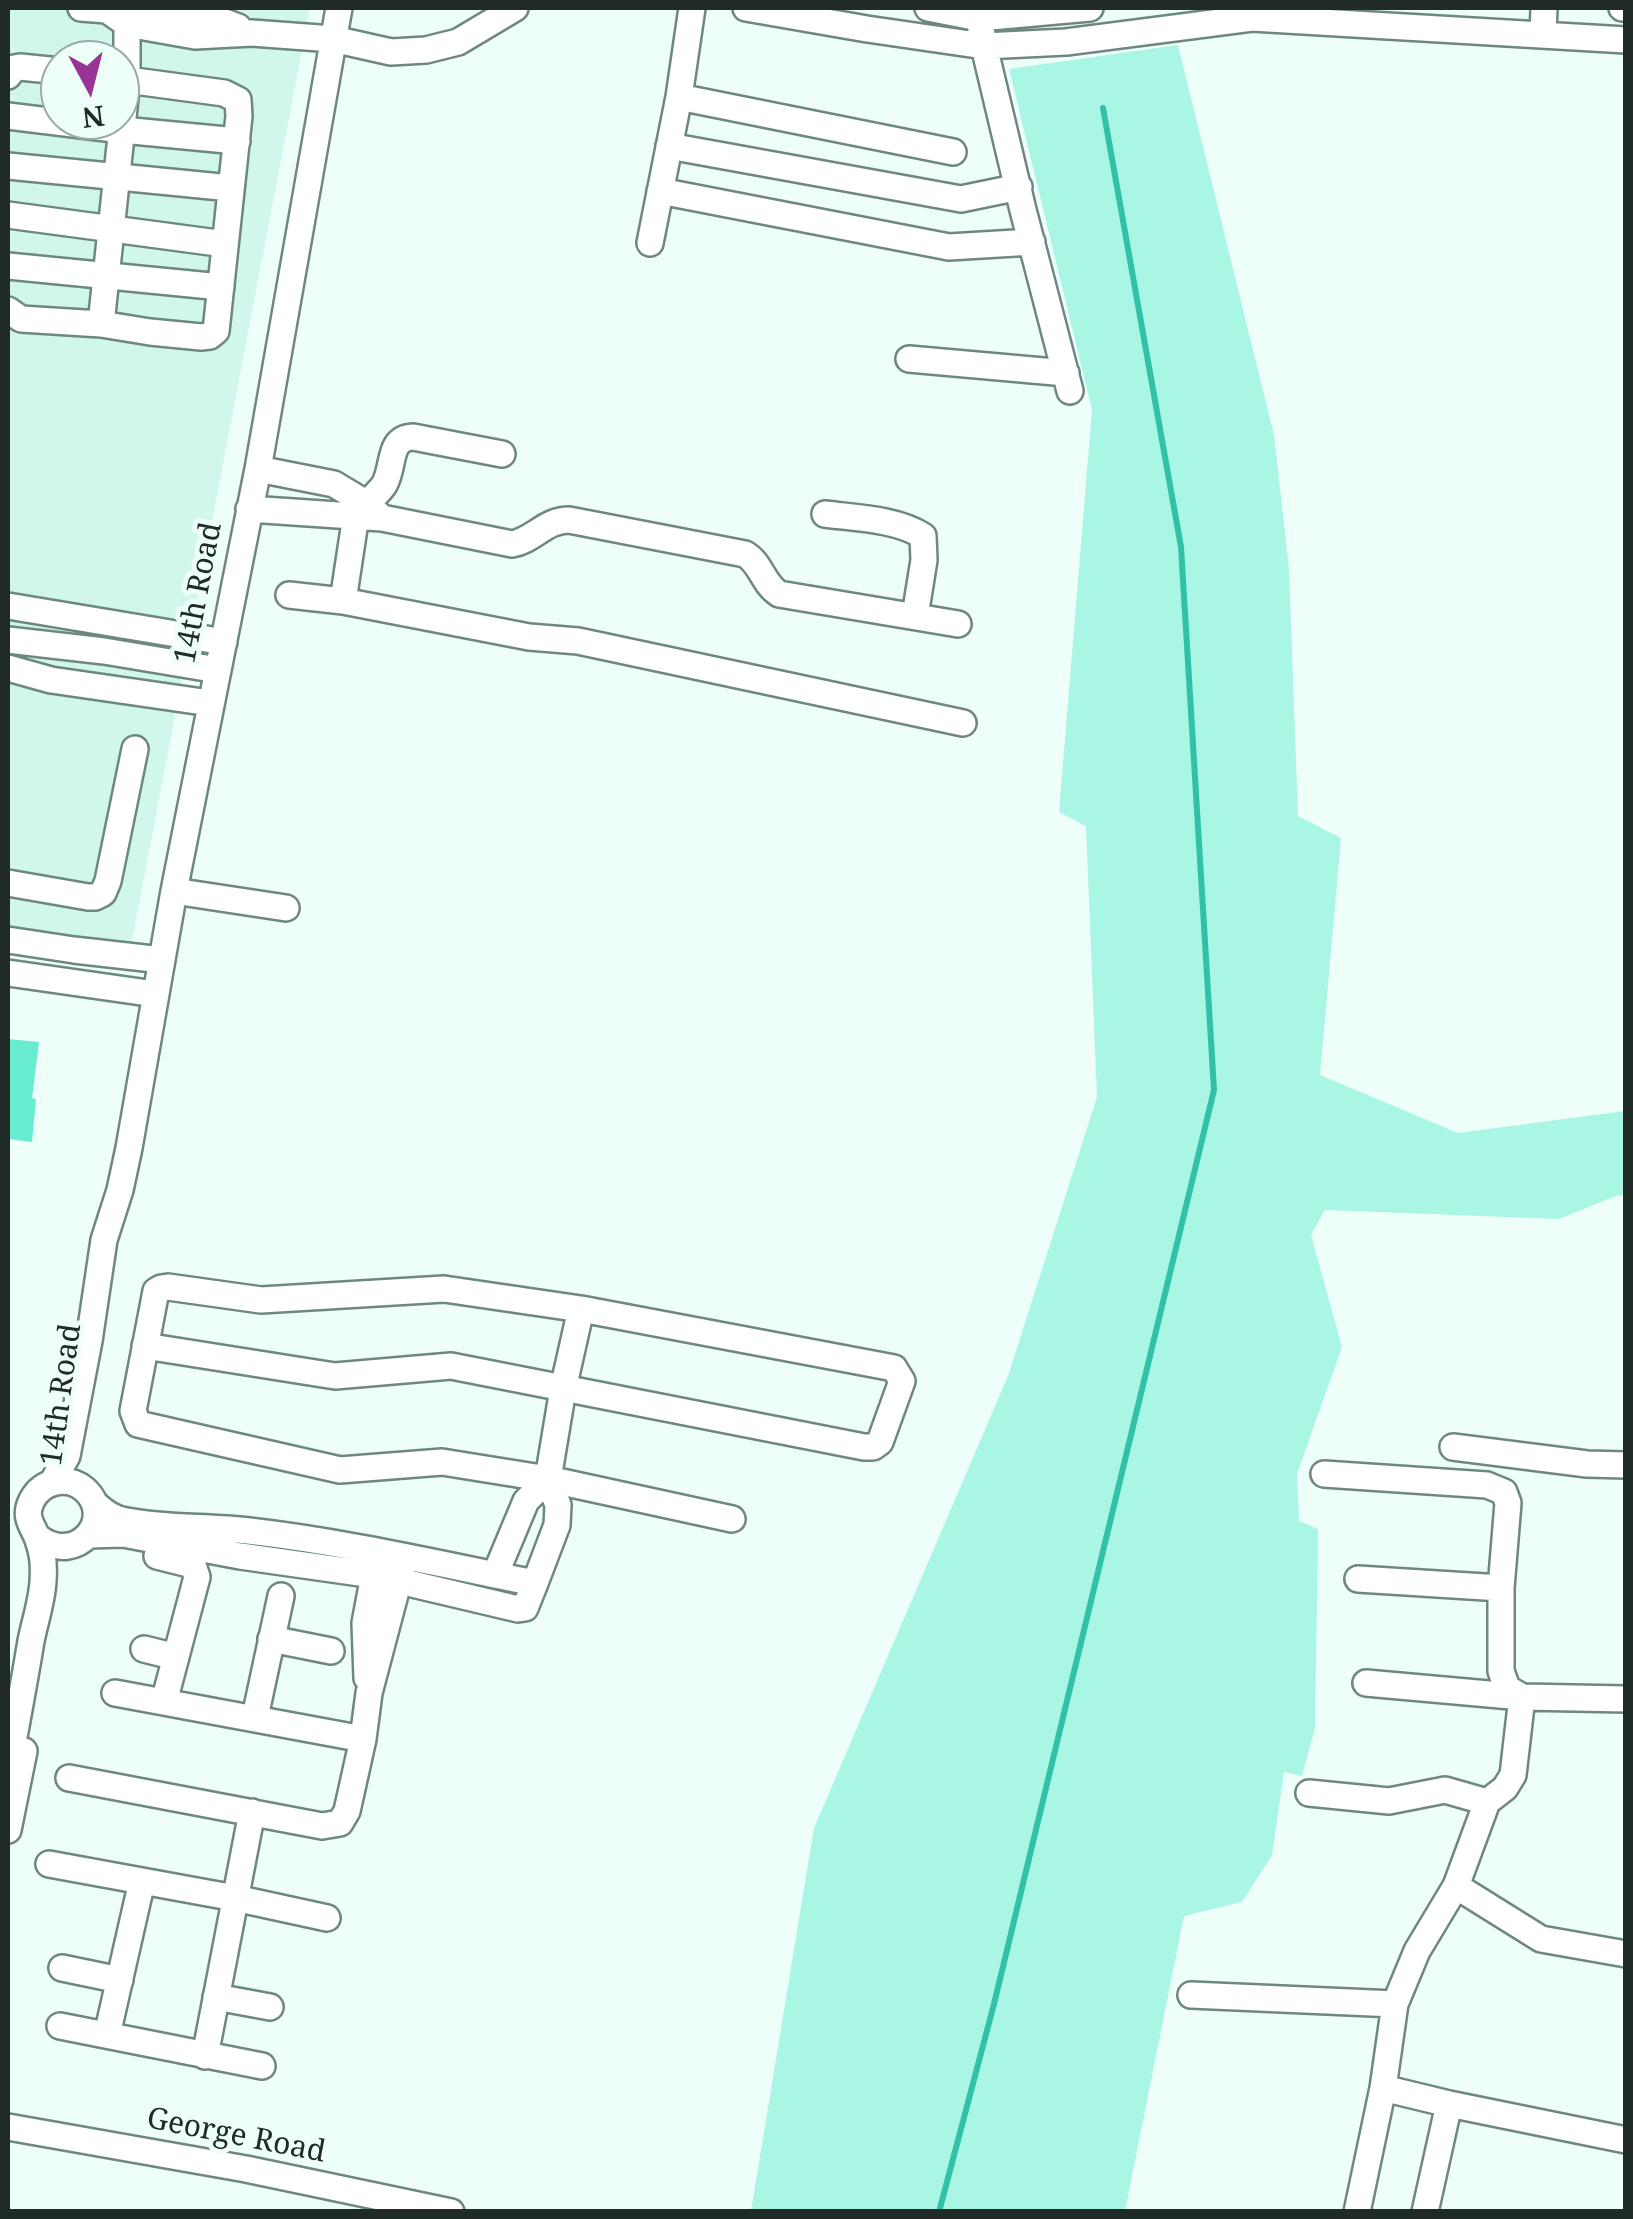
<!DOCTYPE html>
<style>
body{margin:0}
#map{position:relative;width:1633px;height:2219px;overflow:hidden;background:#eefffa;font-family:"Noto Serif",serif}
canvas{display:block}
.frame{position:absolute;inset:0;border:10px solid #202b28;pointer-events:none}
.north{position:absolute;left:40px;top:40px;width:100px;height:100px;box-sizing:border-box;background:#eefffa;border:2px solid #9caaa6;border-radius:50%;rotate:173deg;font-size:28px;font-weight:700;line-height:40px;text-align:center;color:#202b28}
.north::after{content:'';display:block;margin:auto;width:35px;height:45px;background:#983398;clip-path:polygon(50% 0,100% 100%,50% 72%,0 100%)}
</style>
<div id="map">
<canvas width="1633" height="2219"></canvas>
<div class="frame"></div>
<div class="north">N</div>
</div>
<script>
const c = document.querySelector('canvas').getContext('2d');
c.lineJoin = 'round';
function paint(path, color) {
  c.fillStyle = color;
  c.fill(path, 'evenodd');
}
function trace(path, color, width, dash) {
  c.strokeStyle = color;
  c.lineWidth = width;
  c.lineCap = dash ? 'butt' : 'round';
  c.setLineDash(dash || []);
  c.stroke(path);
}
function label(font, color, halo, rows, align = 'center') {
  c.font = font + ' "Noto Serif",serif';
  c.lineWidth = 10;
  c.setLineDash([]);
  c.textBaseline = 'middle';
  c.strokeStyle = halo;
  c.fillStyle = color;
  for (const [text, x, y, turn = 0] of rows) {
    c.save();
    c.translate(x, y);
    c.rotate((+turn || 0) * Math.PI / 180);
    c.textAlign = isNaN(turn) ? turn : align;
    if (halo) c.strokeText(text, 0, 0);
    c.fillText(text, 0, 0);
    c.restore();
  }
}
const built = new Path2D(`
 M8,8H310L131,946L8,929ZM60,60H120V120H60Z`);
const green = new Path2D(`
 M1178,45L1274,435L1289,569L1298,816L1341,838L1320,1075L1458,1133L1625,1111V1195L1616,1196L1559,1219L1325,1210L1311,1235L1342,1347L1297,1474L1299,1521L1318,1529L1315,1728L1302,1776L1284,1772L1272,1855L1242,1902L1184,1916L1125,2211H751L814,1828L1008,1376L1097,1097L1086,826L1059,812L1092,410L1009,69Z`);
const stream = new Path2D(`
 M939,2212L994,2004L1214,1090L1181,547L1103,108`);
const building = new Path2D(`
 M8,1039L39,1042L32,1098L36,1099L32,1142L8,1139Z`);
const minor = new Path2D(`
 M81,8L107,10L117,8
 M140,8L222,21L238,27
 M746,8L867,29L984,46L1066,42L1252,18L1626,40
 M928,8L979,18L1090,8
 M1622,8H1626
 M107,10L127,24L195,36L252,33L333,39L391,52L426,50L458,42L515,8
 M979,18L984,46L1023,210L1070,391
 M1543,34L1544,8
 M8,76L14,68L20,67L60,71
 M679,97L953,152
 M8,116L122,130L237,141
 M669,146L961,199L1019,187
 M8,166L231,188
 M660,191L949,247L1032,242
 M8,215L225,244
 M650,243L679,97L692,8
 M8,266L221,287
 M8,310L21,319L101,324L150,332L201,337L210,336L216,331L239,116L238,100L224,93L120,79
 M101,324L127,80V8
 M909,359L1066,373
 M258,469L334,484L359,499L378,514
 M366,505C372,498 379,492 384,485C395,467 387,438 413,437L502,454
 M249,509L382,518L512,544C534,540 545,520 569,520L745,554C761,563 763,584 779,594L958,624
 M825,514C856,518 897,519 923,536L924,560L915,616
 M289,595L343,601L529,637L578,641L963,723
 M343,601L356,515
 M8,606L224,642
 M8,640L104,651L218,670
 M8,668L51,680L210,703
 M8,883L88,897H95L103,893L108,881L135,749
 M174,891L286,908
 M8,940L74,950L162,960
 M8,973L155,994
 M145,1346L335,1376L451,1366L864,1447H873L880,1442L902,1381L894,1368L581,1309L444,1289L261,1300L168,1287L161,1288L156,1291L133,1411L138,1424L340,1470L442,1462L548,1479L732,1519
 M1453,1447L1587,1464L1626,1465
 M1324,1474L1487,1485L1504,1492L1508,1503L1501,1588V1671L1507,1688L1522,1697L1513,1775L1505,1788L1487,1802L1456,1886L1417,1951L1395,2004L1383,2088L1357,2212
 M548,1479L563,1389L581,1309
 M52,1483L67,1456L89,1341L104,1240L120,1190L129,1148L174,891L258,469L339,8
 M88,1535L123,1534L240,1556L374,1575L518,1609L525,1608L535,1583C440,1564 345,1542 249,1531C208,1526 168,1529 127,1521C113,1519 104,1512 94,1503
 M157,1556L193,1565L197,1577L164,1702
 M495,1575L526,1501L548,1479L558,1505L557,1525L535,1583
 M1358,1579L1501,1588
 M271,1639L331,1651
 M144,1649L176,1657
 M367,1678L365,1623L377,1559
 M1366,1683L1522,1697L1626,1699
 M115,1693L363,1739
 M255,1717L281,1596
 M8,1769C16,1726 24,1684 31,1641C35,1621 42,1601 43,1581C44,1568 43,1554 39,1543C35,1527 22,1519 32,1500C42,1481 67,1475 84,1489C117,1518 77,1566 39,1538
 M69,1778L322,1826L340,1823L347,1811L363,1739L369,1693L402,1568
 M1309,1793L1389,1801L1445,1790L1487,1802
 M8,1830L24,1751
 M49,1864L235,1898L327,1918
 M1456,1886L1541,1939L1626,1954
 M62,1968L120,1980
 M1191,1995L1395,2004
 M216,1997L270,2007
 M60,2026L262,2066
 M107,2035L142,1881
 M205,2056L252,1812
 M1383,2088L1449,2104L1626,2140
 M8,2127L246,2169L451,2212
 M1425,2212L1449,2104`);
const streetNames = [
 ["14th Road",199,593,-79],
 ["14th Road",62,1395,-82],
 ["George Road",236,2136,11]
];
paint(built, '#d1f7ed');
paint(green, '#aaf6e4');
trace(stream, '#31c1a8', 6);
paint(building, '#67ecd1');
trace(minor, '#6e8881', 30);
trace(minor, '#fff', 25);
label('30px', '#202b28', '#eefffa', streetNames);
</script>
